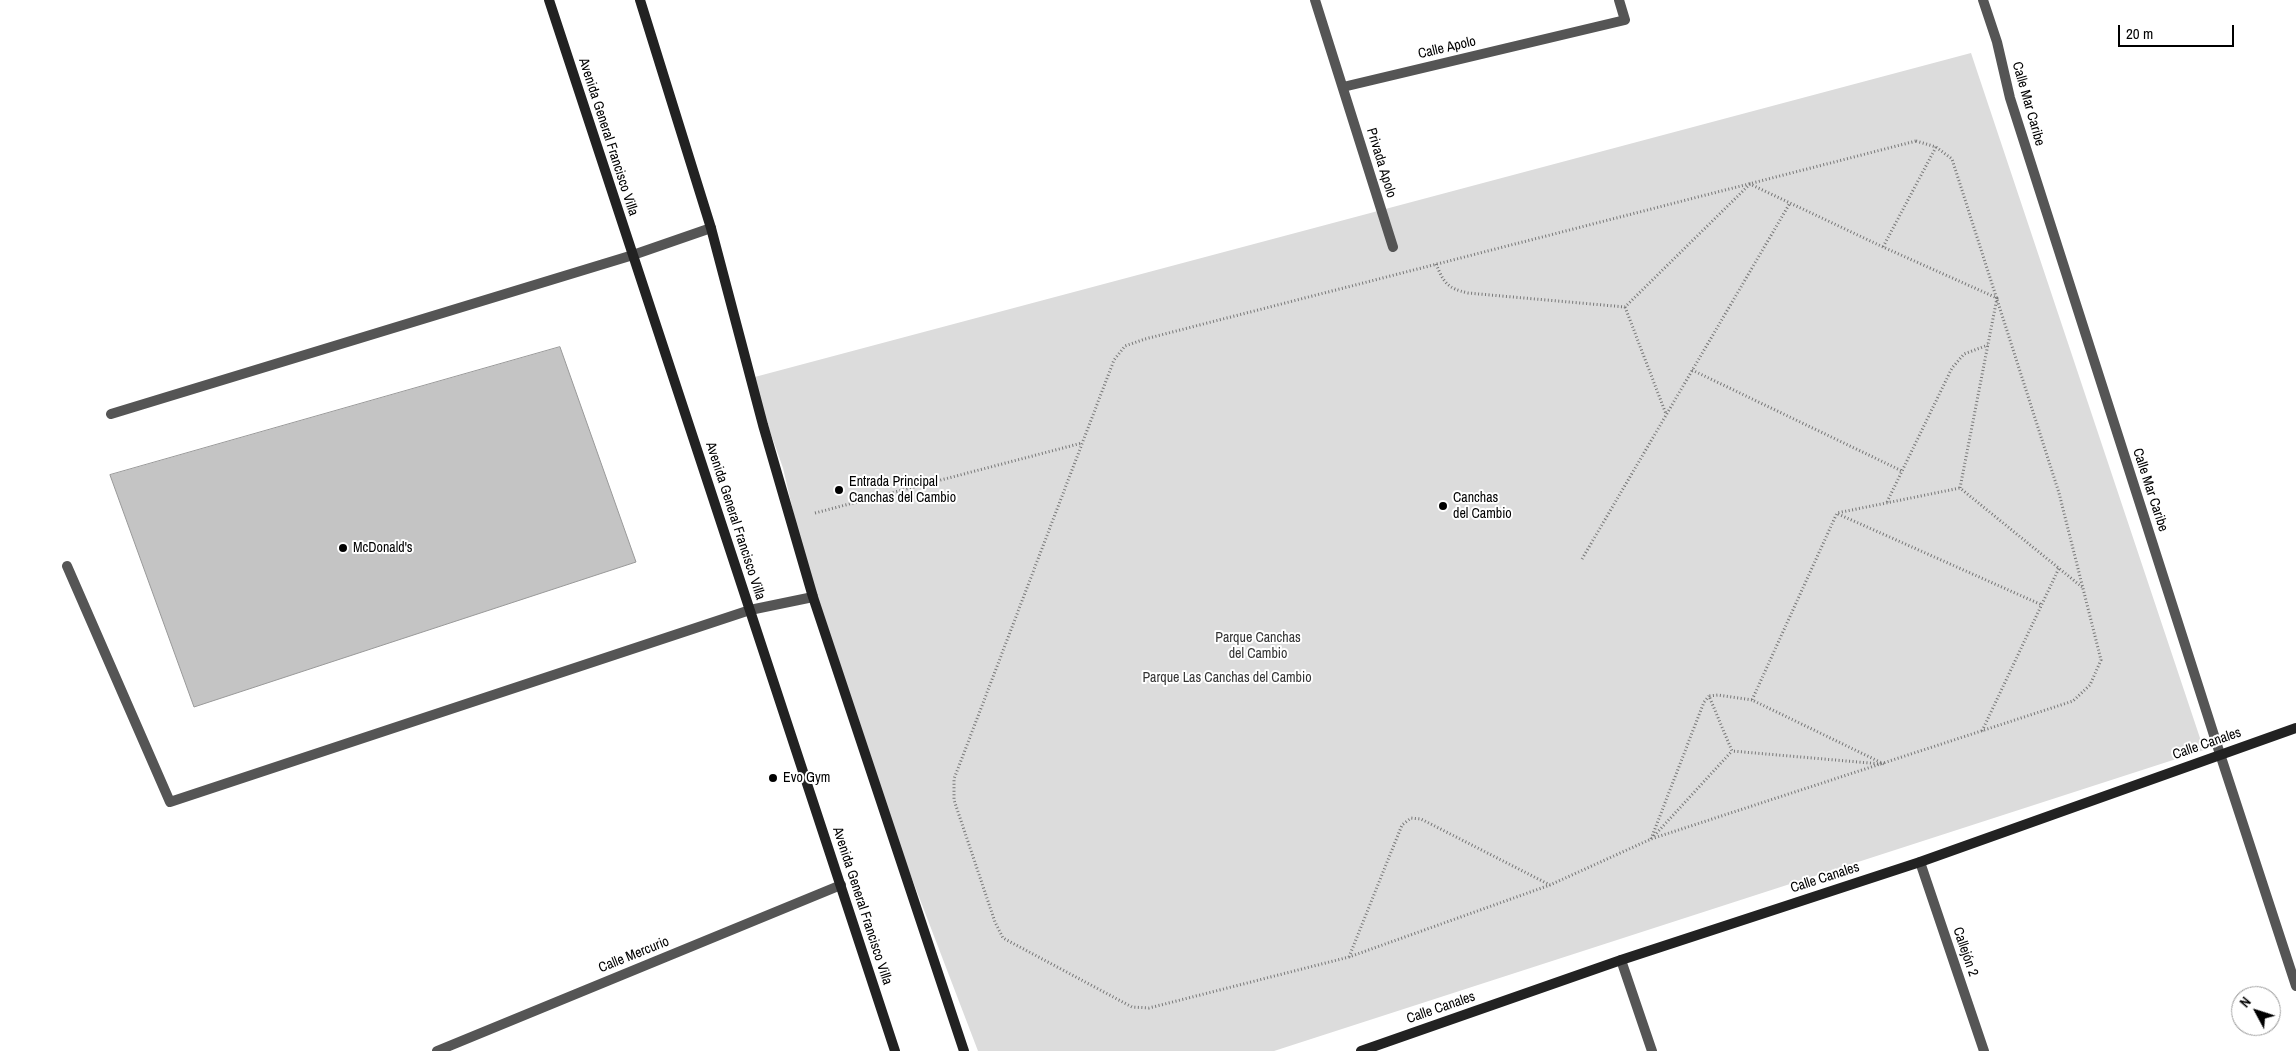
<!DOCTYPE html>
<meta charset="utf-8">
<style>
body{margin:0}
#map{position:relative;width:2296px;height:1051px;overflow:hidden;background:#fff;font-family:"Archivo Narrow",sans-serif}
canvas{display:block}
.north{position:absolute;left:2231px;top:986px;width:50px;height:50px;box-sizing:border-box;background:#fff;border:1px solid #999;border-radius:50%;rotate:310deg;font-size:14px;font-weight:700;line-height:20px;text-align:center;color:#000}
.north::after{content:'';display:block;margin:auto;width:18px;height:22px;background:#000;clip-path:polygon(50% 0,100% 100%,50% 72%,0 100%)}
.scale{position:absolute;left:2118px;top:25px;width:116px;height:22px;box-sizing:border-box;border:2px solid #000;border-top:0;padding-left:6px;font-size:15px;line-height:18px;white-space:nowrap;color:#000;-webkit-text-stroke:4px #fff;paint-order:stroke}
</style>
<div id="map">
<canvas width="2296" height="1051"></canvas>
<div class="north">N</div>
<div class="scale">20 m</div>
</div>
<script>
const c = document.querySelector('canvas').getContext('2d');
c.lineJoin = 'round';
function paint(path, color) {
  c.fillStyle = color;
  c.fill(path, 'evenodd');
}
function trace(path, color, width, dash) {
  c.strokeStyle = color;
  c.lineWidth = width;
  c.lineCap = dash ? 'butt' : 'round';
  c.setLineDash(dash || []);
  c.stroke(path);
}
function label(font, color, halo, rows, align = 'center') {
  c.font = font + ' "Archivo Narrow",sans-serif';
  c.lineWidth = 4;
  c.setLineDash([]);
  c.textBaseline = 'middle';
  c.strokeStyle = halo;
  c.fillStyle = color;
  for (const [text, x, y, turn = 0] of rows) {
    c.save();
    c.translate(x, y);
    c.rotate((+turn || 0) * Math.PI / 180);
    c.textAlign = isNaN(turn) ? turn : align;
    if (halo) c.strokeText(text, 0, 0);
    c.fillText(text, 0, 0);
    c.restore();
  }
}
const green = new Path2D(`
 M1971,53L2204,750L1274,1051H978L875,782L813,597L783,468L751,378Z`);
const building = new Path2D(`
 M560,347L636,562L194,707L110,475Z`);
const path = new Path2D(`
 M1916,141L1936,147L1952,159L2059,493L2101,660L2090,685L2073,701L1651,839L1550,885L1349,957L1149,1008L1132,1007L1003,938L995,922L954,800V779L1114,360L1125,346L1145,339Z
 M1936,147L1883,247L1997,298L1960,488L2082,587
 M1436,264C1444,283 1447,288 1468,293L1625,307L1750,184L1883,247
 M1625,307L1666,414
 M1692,370L1902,471
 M1887,502L1952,368L1964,354L1988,345
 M815,513L1082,443
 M1838,514L2042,605
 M1582,559L1790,203
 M1752,700L1718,695L1709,696L1732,751L1881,764
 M1982,731L2059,568
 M1884,764L1752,700L1837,513L1960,488
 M1654,836L1732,751
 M1651,839L1704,702L1709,696
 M1349,957L1402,825L1411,818L1421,819L1550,885`);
const lane = new Path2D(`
 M111,414L633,255L711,228
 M67,566L170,802L750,610L813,597
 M1920,862L1984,1051`);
const street = new Path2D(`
 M1315,0L1393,247
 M1983,0L1997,42L2010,98L2220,754L2296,986
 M1343,87L1625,20L1619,0
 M1621,960L1652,1051
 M437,1051L841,885`);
const secondary = new Path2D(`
 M549,0L895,1051
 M640,0L711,228L763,425L813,597L964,1051
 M1361,1051L1621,960L1920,862L2296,728`);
const markers = [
 [839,490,5,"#000"],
 [1443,506,5,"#000"],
 [343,548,5,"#000"],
 [773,778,5,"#000"]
];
const streetNames = [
 ["Calle Apolo",1447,48,-13],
 ["Calle Mar Caribe",2028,104,74],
 ["Avenida General Francisco Villa",608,137,72],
 ["Privada Apolo",1381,163,73],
 ["Calle Mar Caribe",2150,490,72],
 ["Avenida General Francisco Villa",735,521,72],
 ["Calle Canales",2207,744,-19],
 ["Calle Canales",1825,878,-18],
 ["Avenida General Francisco Villa",862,906,72],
 ["Callejón 2",1965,952,71],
 ["Calle Mercurio",634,955,-22],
 ["Calle Canales",1441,1008,-19]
];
const poiNames = [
 ["Entrada Principal",849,482],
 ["Canchas del Cambio",849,498],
 ["Canchas",1453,498],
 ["del Cambio",1453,514],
 ["McDonald's",353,548],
 ["Evo Gym",783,778]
];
const parkNames = [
 ["Parque Canchas",1258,638],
 ["del Cambio",1258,654],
 ["Parque Las Canchas del Cambio",1227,678]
];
paint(green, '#dcdcdc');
paint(building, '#c4c4c4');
trace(building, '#999', 1);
trace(path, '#777', 3, [1, 2.5]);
trace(lane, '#555', 10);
trace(street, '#555', 10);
trace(secondary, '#222', 10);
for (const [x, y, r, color] of markers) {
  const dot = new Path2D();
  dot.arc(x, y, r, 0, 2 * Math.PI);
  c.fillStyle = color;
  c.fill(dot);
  trace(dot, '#fff', 2);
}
label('14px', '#000', '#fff', streetNames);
label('14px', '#000', '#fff', poiNames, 'left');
label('14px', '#333', '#fff', parkNames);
</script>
